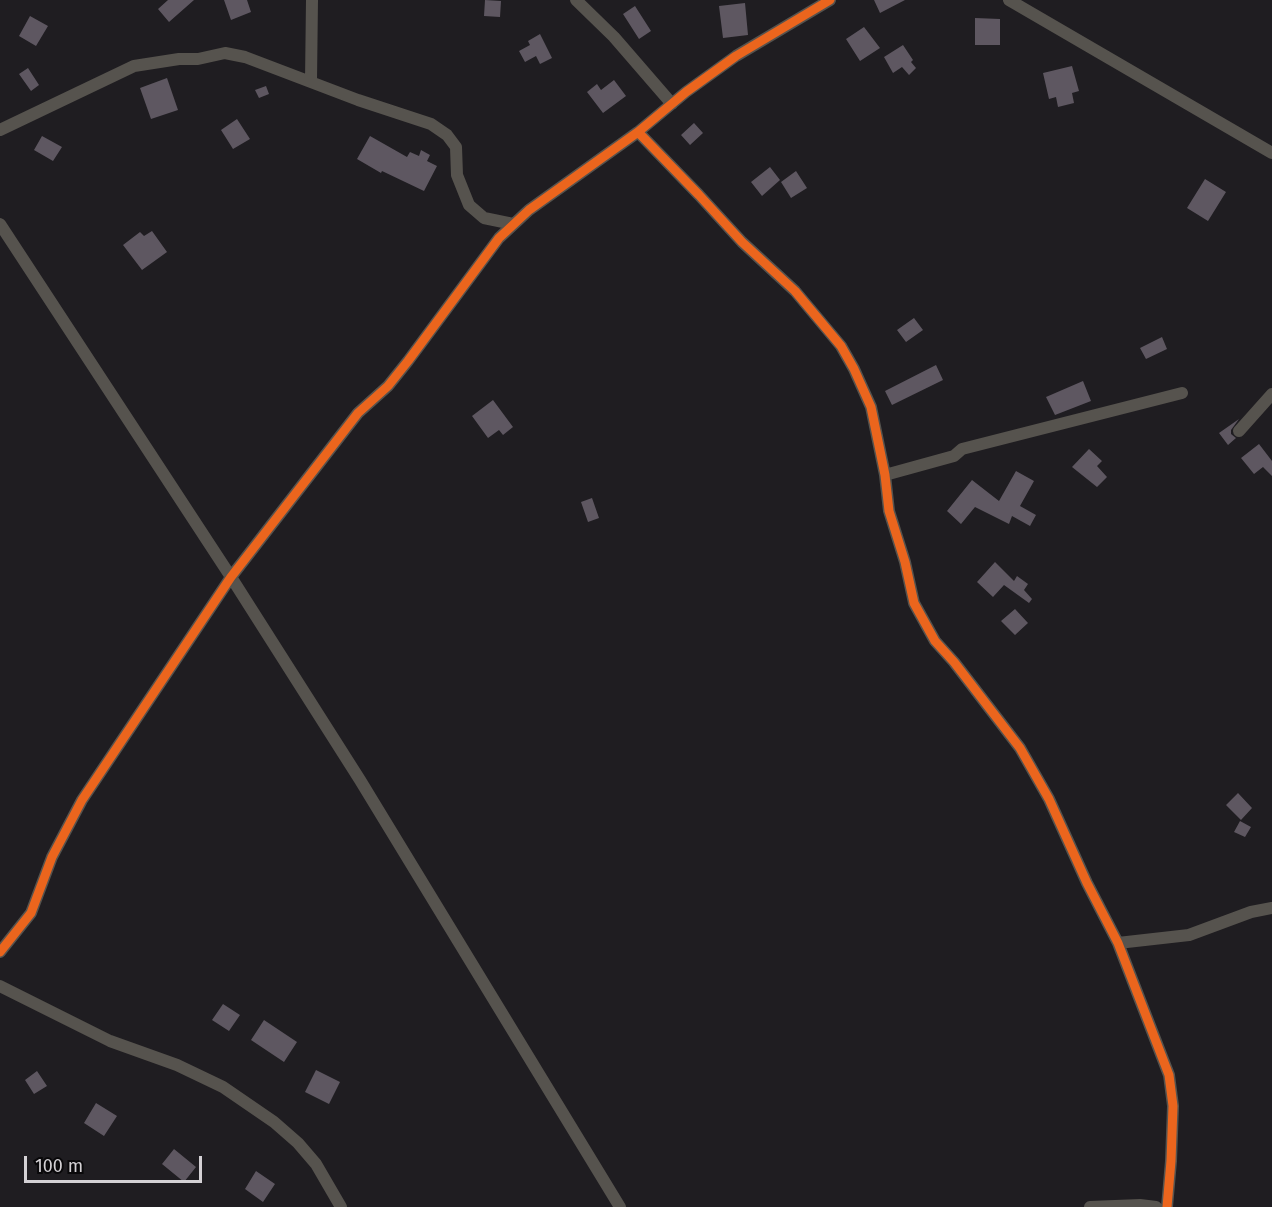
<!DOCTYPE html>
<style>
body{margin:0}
#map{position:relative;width:1272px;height:1207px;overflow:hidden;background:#1f1d21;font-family:"Fira Sans",sans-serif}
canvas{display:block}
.scale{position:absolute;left:24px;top:1156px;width:178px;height:27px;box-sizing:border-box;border:3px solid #d4d1d5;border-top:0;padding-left:8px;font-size:18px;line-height:21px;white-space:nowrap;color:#d4d1d5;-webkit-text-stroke:4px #09080a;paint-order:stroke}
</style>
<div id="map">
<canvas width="1272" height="1207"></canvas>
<div class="scale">100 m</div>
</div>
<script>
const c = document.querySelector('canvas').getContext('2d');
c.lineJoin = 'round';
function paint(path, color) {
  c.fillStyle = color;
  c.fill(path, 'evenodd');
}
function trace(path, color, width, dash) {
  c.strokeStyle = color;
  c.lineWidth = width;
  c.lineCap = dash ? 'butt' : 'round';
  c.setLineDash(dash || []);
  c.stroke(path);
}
const building = new Path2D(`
 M168,0H194L169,22L158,9Z
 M224,0H247L251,12L231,20Z
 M485,0L501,1L500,17L484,16Z
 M874,0H905L880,13Z
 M745,3L748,35L723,38L719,6Z
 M635,6L651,31L639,39L623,14Z
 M30,16L48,26L36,46L19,36Z
 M975,18L1000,19V45H975Z
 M864,27L880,48L860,61L846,39Z
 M540,34L552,58L540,64L536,56L525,62L519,51L530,45L528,41Z
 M903,45L913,60L911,62L916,68L909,75L902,67L893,73L884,57Z
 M1072,66L1079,91L1072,93L1074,103L1058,107L1056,97L1049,99L1043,73Z
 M28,68L39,85L31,91L19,74Z
 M167,78L178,110L151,119L140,88Z
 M614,80L626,96L603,113L587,92L597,84L601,90Z
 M266,86L269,94L259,98L255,90Z
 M237,119L250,139L233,149L221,130Z
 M694,123L703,133L690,145L681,135Z
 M42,136L62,147L53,161L34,150Z
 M370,136L407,157L410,152L419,156L421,150L430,155L427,161L437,166L424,191L382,171L381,173L357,159Z
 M770,167L780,180L762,196L751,182Z
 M796,171L807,188L791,198L781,182Z
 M1205,179L1226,192L1208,221L1187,208Z
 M152,231L167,252L142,270L123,245L140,232L144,236Z
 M914,318L923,330L906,342L897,330Z
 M1162,337L1167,349L1146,359L1140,348Z
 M936,365L943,380L892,405L885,391Z
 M1083,381L1091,401L1055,415L1046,397Z
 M493,400L513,427L503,435L499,430L488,438L472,416Z
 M1239,419L1231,430V434L1236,438L1228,445L1219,433Z
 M1259,444L1272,461V476L1263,467L1254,474L1241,458Z
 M1089,449L1102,461L1097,466L1107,477L1097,487L1072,467Z
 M1016,471L1034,481L1020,506L1036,515L1030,526L1012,516L1009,524L975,507L961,524L947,511L972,480L999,501Z
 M592,498L599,518L588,522L581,502Z
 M995,562L1014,581L1017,576L1028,584L1024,590L1032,599L1029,603L1004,585L993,597L977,582Z
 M1015,609L1028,623L1015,635L1001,621Z
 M1238,793L1252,808L1241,820L1226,805Z
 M1240,821L1251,827L1245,837L1234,832Z
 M223,1004L240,1015L229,1031L212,1020Z
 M264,1020L297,1042L284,1062L251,1040Z
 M316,1070L340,1082L329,1104L305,1092Z
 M37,1071L47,1086L34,1094L25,1080Z
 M96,1103L117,1116L104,1136L84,1123Z
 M174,1149L196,1167L184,1182L162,1164Z
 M256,1171L275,1184L263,1202L245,1189Z`);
const street = new Path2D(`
 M576,0L614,37L672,104
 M1009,0L1272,153
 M311,81L312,0
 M0,130L134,66L179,59H198L225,53L245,57L358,100L431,124L447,135L456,147L457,175L469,205L484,218L513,224
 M638,132L699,195L742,242L795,291L841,346L854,369L871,407L885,475L889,511L905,562L914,603L935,641L954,662L1020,748L1049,799L1087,883L1118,943L1169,1075L1173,1106L1171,1161L1167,1207
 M0,224L231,577L360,780L620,1207
 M1239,431L1272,394
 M885,475L954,456L962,449L1182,393
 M1118,943L1189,935L1251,912L1272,908
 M0,952L31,913L52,857L82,800L231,577L358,413L388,386L408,361L499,238L529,210L638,132L686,92L736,56L830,0
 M0,986L110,1041L177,1065L223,1087L274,1122L298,1143L316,1164L341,1207
 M1090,1207L1140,1205L1156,1207`);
const cycleway = new Path2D(`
 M638,132L699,195L742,242L795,291L841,346L854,369L871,407L885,475L889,511L905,562L914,603L935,641L954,662L1020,748L1049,799L1087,883L1118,943L1169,1075L1173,1106L1171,1161L1167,1207
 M0,952L31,913L52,857L82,800L231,577L358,413L388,386L408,361L499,238L529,210L638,132L686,92L736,56L830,0`);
paint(building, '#5e5761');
trace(street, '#56534e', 12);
trace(cycleway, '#eb651d', 9);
</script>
